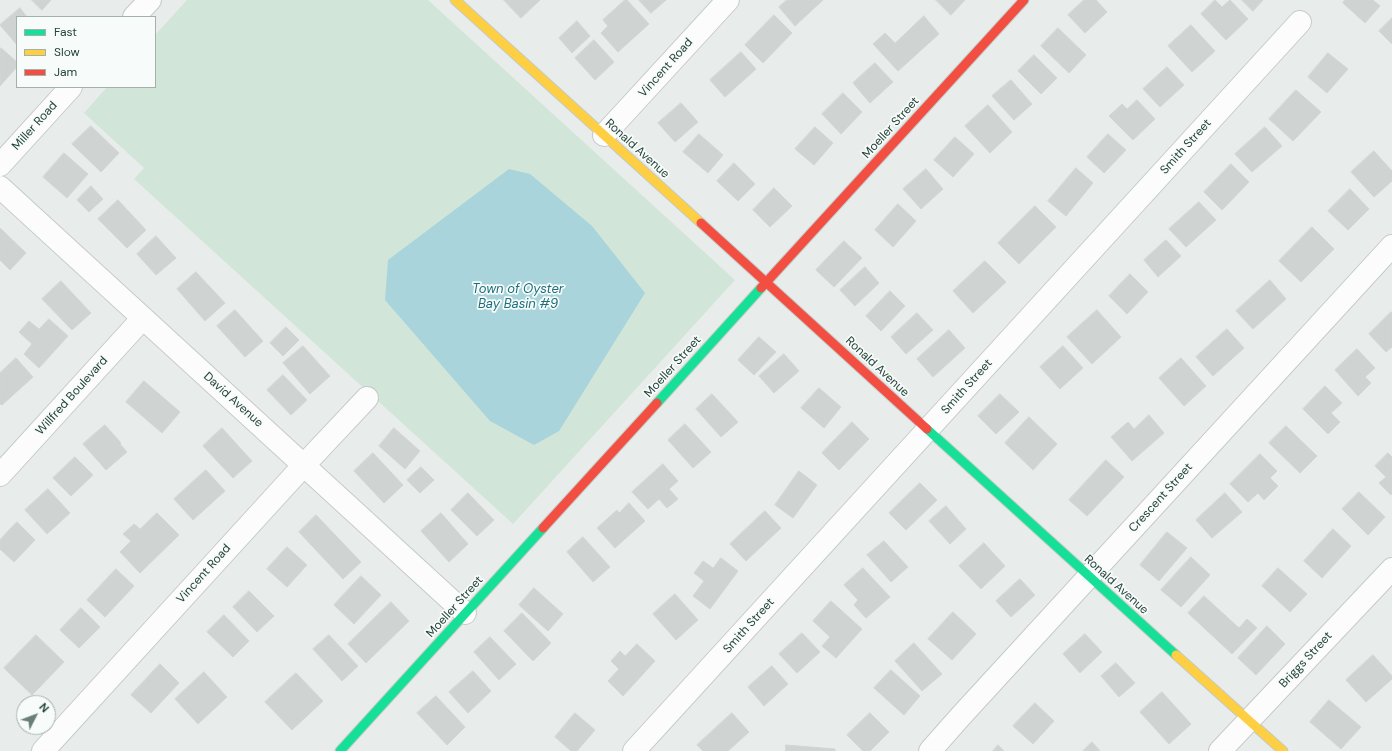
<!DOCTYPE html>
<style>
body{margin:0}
#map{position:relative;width:1392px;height:751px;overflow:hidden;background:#e8edeb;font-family:"DM Sans",sans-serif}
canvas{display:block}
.legend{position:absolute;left:16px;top:16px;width:140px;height:72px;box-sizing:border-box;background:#f7fbf9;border:1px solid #a3b1ad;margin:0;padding:5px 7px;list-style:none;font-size:12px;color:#24423a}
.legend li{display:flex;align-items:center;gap:8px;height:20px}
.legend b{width:20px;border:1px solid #a3b1ad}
.north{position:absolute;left:16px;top:695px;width:40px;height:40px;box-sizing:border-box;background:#f7fbf9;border:1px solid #a3b1ad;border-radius:50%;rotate:48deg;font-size:11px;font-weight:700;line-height:16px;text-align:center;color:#24423a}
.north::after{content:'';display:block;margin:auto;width:14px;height:18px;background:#697e78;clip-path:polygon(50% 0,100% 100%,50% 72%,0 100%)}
</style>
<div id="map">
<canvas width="1392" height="751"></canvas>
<ul class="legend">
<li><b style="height:5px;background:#16e098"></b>Fast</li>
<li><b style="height:5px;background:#ffcf43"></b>Slow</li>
<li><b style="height:5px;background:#f24e42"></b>Jam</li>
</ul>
<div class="north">N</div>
</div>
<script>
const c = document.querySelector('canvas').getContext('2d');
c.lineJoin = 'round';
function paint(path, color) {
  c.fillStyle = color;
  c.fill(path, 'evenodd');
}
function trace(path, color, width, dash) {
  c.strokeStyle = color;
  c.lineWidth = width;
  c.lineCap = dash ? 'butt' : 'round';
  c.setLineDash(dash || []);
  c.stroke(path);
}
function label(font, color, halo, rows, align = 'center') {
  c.font = font + ' "DM Sans",sans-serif';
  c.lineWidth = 3.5;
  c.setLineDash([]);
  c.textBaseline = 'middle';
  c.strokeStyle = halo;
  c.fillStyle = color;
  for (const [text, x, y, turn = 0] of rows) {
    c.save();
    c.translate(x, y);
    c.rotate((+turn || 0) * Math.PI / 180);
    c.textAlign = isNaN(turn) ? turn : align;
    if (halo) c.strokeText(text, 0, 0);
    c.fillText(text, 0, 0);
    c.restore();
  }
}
const green = new Path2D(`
 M187,0H428L735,280L513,524L134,179L144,168L84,113L107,87H155V35Z`);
const water = new Path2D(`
 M509,169L530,174L592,226L645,293L559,431L534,445L490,421L385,300L388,260Z`);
const building = new Path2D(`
 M32,0H51L42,10Z
 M504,0H540L521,18Z
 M625,0H627L649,24L618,52L601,33L608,26L603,20Z
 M639,0H666L651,13Z
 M787,0H823L795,26L779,7Z
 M936,0H965L951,15Z
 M1084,0H1096L1107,12L1085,33L1068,15Z
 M1215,0L1222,7L1230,0L1248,19L1226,40L1201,14Z
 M1242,0H1263L1253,11Z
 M1345,0H1373L1380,6L1365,23L1343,3Z
 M20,8L27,17H17V45L0,25Z
 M774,15L792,33L763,63L745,45Z
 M924,16L939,34L898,71L873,44L885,33L895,43Z
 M1392,18V44L1379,31Z
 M577,21L590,36L572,53L559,38Z
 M1191,25L1215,51L1192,72L1168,46Z
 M1058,28L1086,55L1069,73L1041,46Z
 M594,40L614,62L595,80L575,58Z
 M1,48L17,62V67L0,86V49Z
 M741,52L756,69L725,97L710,80Z
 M1328,53L1348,69L1327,93L1308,77Z
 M1034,55L1057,78L1041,94L1018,71Z
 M875,63L893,82L870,103L853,83Z
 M1167,67L1184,85L1160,107L1143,89Z
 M1011,80L1032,104L1014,120L992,96Z
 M1296,90L1321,112L1293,141L1269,119Z
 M843,93L862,112L841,134L822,114Z
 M1137,100L1155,119L1133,140L1109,116L1122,104L1127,109Z
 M681,103L698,122L675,142L658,123Z
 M988,105L1012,132L990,153L965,126Z
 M91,126L119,153L101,172L72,144Z
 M815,127L833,143L814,165L795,149Z
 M1265,127L1282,146L1252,172L1235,154Z
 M699,134L723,155L708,173L683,152Z
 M1108,134L1126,150L1104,173L1087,157Z
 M955,137L974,154L953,177L934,160Z
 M1374,151L1392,171V181L1374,197L1351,172Z
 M64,153L88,174L67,198L43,177Z
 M734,163L755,184L738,201L717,181Z
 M1231,164L1249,182L1222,210L1204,192Z
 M1076,168L1093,183L1066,216L1048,201Z
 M926,169L943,189L921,209L903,189Z
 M91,186L103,199L89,212L77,200Z
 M774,188L792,206L770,227L753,210Z
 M1350,189L1369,209L1348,230L1328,211Z
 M118,200L146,230L127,248L98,219Z
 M1199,202L1216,220L1186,247L1169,229Z
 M898,204L916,221L893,247L875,230Z
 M1035,206L1056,227L1019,264L998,243Z
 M1312,227L1334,249L1301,282L1279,261Z
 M0,228L26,253L10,270L0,260Z
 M156,236L176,258L156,275L137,254Z
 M1166,240L1181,256L1158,277L1144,260Z
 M844,241L862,258L834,287L816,270Z
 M985,261L1006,282L973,313L953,291Z
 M865,267L879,283L855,306L840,290Z
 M196,272L225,303L205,321L177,289Z
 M1130,274L1148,292L1127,314L1109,296Z
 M1270,280L1286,299L1253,329L1236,311Z
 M61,281L91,313L72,330L42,299Z
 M890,291L905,306L881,331L866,316Z
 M235,310L263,341L245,357L217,326Z
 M1097,310L1121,337L1092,364L1067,337Z
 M1391,312L1392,313V347L1386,352L1369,334Z
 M917,313L933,330L906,354L891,337Z
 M49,319L68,336L39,368L24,354L32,344L19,332L29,321L39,329Z
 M286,327L299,340L283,356L270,343Z
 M1227,329L1244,348L1213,376L1196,357Z
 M949,330L965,348L933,377L917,359Z
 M759,337L776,352L754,375L738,360Z
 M303,346L330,376L310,394L283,363Z
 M1063,346L1083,368L1060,389L1040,367Z
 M1357,349L1375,368L1365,377L1371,383L1358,396L1335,370Z
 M784,354L799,371L774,393L759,376Z
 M16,358L33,377L2,405L0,404V373Z
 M1181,358L1206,386L1184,406L1159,378Z
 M283,375L307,400L291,415L267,390Z
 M144,381L180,412L162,433L126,402Z
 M1325,386L1342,403L1331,413L1340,422L1328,434L1303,409Z
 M819,388L841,407L824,428L801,408Z
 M712,394L738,422L721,437L696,409Z
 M1000,394L1019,412L996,434L978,416Z
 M1149,415L1164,433L1132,461L1111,437L1128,422L1134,429Z
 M1029,417L1057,444L1033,470L1005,443Z
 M852,422L869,439L839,470L822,453Z
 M685,424L711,452L693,468L668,440Z
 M105,425L121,443L120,444L127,452L106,470L83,444Z
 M1286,426L1317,456L1300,473L1269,443Z
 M222,428L252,461L233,478L203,446Z
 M394,428L420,451L405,469L379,446Z
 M373,453L403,485L384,503L354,471Z
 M1388,453L1392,457V493L1391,495L1379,483L1386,477L1375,466Z
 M1260,454L1277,471L1270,478L1278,486L1264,500L1258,493L1248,502L1230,484Z
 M75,457L93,475L71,496L53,478Z
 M1106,460L1124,477L1087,516L1069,500Z
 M663,464L678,481L669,489L678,499L667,508L659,499L648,509L632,492Z
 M421,467L434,480L420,493L407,480Z
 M206,470L225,491L193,520L174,499Z
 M799,471L817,485L793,518L775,505Z
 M920,483L937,500L906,530L889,513Z
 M48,489L70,513L47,534L25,510Z
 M1359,492L1385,517L1368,535L1342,509Z
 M468,493L494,520L477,536L451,510Z
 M1225,493L1242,512L1212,538L1196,520Z
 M629,503L645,521L615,548L597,528L617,510L619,513Z
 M946,506L966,529L950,544L929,521Z
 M765,511L781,528L746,561L730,544Z
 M157,513L179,535L140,573L120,552L131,541L123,534L134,524L140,529Z
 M441,513L468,544L449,562L421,531Z
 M316,515L361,562L343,579L299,532Z
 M17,522L35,540L14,562L0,549V540Z
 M1333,529L1351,546L1322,578L1304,561Z
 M1167,532L1187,548L1159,581L1140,565Z
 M583,537L610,567L593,582L567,552Z
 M884,541L908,567L891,582L867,555Z
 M984,543L1005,566L981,589L959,566Z
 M287,547L307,565L287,587L267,569Z
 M1191,557L1210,575L1181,607L1161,590Z
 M721,558L738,571L710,609L693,596L704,581L694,573L703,561L713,568Z
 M863,568L890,597L866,618L854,605L858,600L844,585Z
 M1278,568L1307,594L1290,612L1262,586Z
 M116,569L134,586L105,617L87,600Z
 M361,576L381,595L354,624L334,605Z
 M1020,579L1035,595L1011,617L996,601Z
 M534,588L563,614L548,631L519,605Z
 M249,591L274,616L257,632L233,607Z
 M675,594L698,620L676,640L653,614Z
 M1204,596L1239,628L1247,619L1257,628L1232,654L1188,613Z
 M831,601L862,629L836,658L822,646L830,637L813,621Z
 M391,602L409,621L366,663L348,644Z
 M81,608L100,627L79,648L60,630Z
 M953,612L976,634L952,660L928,639Z
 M522,613L551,643L533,661L504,631Z
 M224,615L249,641L233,657L207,632Z
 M1267,626L1285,644L1256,675L1238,658Z
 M802,633L820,652L797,673L779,654Z
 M1085,634L1102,652L1080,673L1063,654Z
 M36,635L64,662L32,695L4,668Z
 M329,635L358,666L342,681L313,649Z
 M490,637L516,664L499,680L474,652Z
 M914,643L942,674L922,691L895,661Z
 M637,644L655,661L623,696L608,681L619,669L611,661L620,651L625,656Z
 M1373,655L1392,676V679L1366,702L1346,680Z
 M1116,663L1135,683L1119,697L1101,676Z
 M160,664L179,683L151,713L131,695Z
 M772,666L788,684L764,706L748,687Z
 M891,670L920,696L904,715L874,688Z
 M473,671L491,691L468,713L449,692Z
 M204,672L227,697L198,724L175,699Z
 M296,673L323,701L292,730L265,702Z
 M1162,692L1191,724L1169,744L1140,712Z
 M436,696L465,727L447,745L417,713Z
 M1329,700L1361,727L1341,749L1310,722Z
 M1035,703L1054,721L1033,744L1013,726Z
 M575,713L595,730L577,751H571L555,737Z
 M732,713L749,732L728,751H703L697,745Z
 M870,713L889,732L870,751H863L847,735Z
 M1092,742L1100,751H1083Z
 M786,745L835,749V751H786Z
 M998,745L1004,751H993Z`);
const street = new Path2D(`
 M134,17L150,0
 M604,135L728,0
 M0,165L71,87
 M0,187L465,613
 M0,475L143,318
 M43,751L304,465L367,398
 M634,751L1300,22
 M930,751L960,717L1392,246
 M1220,751L1392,569`);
const fast = new Path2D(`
 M657,403L761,288
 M927,429L1176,655
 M340,751L543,528`);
const slow = new Path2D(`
 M455,0L701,223
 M1176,655L1283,751`);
const jam = new Path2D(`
 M701,223L927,429
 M761,288L1024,0
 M543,528L657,403`);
const streetNames = [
 ["Vincent Road",666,68,-48],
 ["Miller Road",35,126,-48],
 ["Moeller Street",891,128,-48],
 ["Smith Street",1186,147,-48],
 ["Ronald Avenue",637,149,42],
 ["Moeller Street",673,367,-48],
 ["Ronald Avenue",877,367,43],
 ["Smith Street",967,387,-48],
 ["Willfred Boulevard",72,396,-48],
 ["David Avenue",233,400,42],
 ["Crescent Street",1161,498,-48],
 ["Vincent Road",204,574,-48],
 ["Ronald Avenue",1116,585,42],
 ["Moeller Street",455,607,-48],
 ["Smith Street",749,626,-48],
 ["Briggs Street",1306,660,-47]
];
const waterNames = [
 ["Town of Oyster",518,290],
 ["Bay Basin #9",518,305]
];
paint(green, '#d1e6d8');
paint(water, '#a9d4db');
paint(building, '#cfd4d2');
trace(building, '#d1d6d4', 1);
trace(street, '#c5cac8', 24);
trace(fast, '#c3cbc8', 11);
trace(slow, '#c3cbc8', 11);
trace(jam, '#c3cbc8', 11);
trace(street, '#fcfcfc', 22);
trace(fast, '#16e098', 9);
trace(slow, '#ffcf43', 9);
trace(jam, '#f24e42', 9);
label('12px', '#24423a', '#f7fbf9', streetNames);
label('italic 13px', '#1c6f80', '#f7fbf9', waterNames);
</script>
